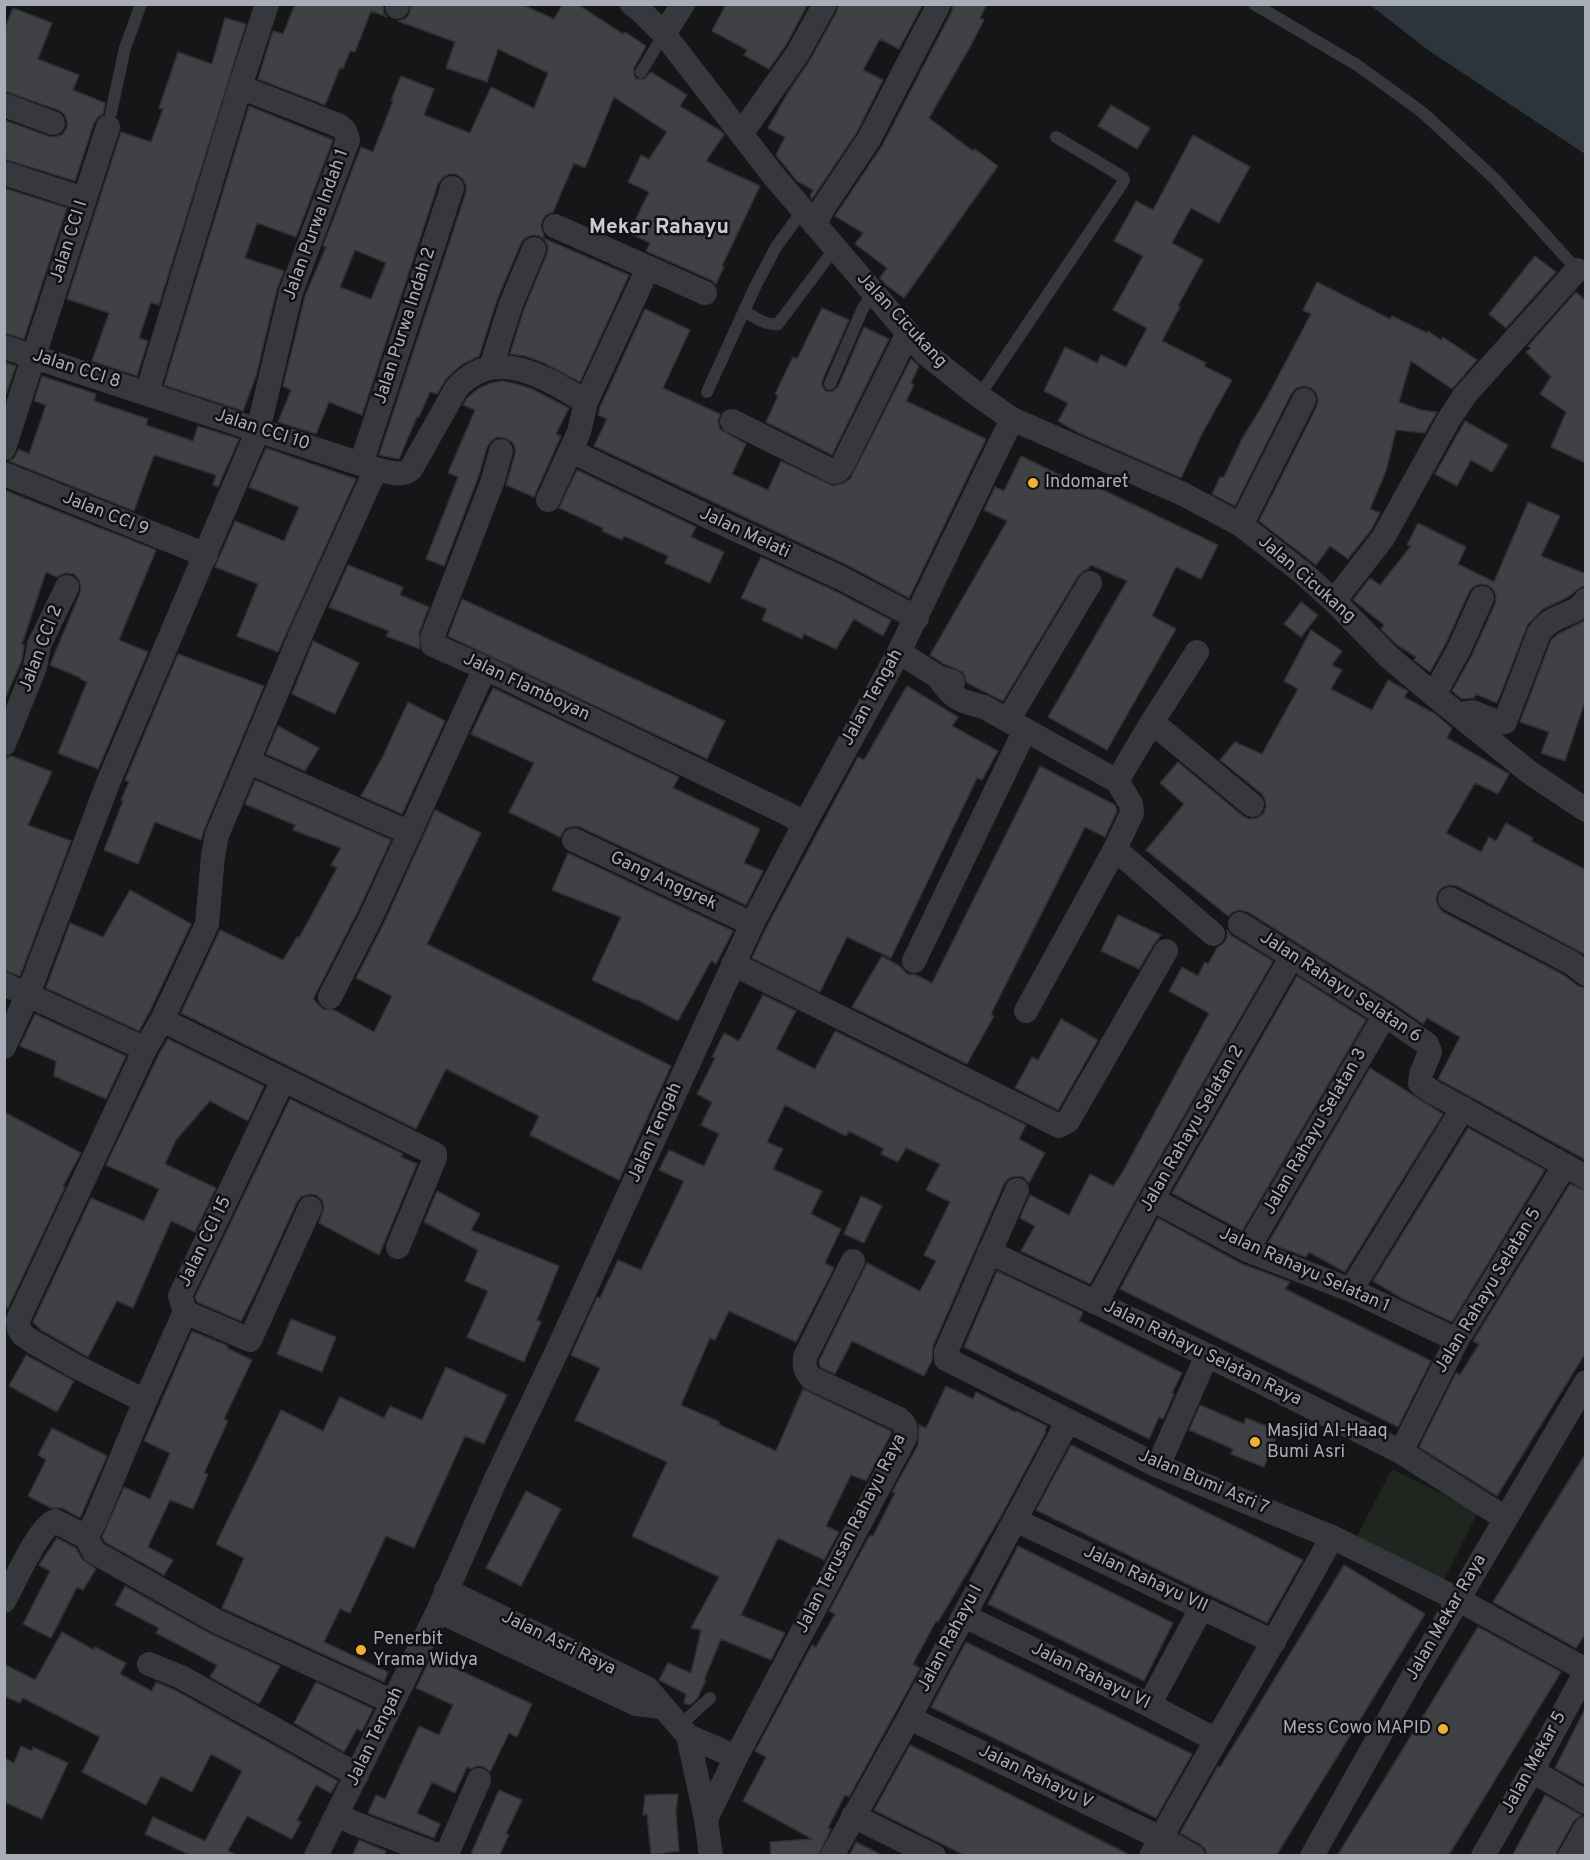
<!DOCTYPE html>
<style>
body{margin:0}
#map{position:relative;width:1590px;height:1860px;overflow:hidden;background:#161618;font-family:Overpass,sans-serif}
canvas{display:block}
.frame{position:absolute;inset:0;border:6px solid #a8adb8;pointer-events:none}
</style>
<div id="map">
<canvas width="1590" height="1860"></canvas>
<div class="frame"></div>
</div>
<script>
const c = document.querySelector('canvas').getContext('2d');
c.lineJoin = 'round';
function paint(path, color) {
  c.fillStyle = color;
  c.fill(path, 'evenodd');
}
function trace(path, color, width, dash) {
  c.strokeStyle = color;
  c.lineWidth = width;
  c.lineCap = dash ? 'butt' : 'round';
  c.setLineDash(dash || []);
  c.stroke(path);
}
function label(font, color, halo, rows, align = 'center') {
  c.font = font + ' Overpass,sans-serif';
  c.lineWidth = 5;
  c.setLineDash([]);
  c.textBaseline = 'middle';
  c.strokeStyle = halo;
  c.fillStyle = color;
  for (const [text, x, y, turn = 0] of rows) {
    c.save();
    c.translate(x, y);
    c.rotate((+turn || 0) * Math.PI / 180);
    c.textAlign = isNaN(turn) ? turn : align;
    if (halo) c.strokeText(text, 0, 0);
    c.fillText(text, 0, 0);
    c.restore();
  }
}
const green = new Path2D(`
 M1392,1469L1478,1512L1442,1584L1355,1540Z`);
const water = new Path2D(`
 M1370,5H1585V154L1428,50Z`);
const building = new Path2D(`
 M295,4H383L384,14L387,17L371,11L355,52L350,51L343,69L340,68L325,105L258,79L273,31L283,34Z
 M411,4H521L554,19L563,4H577L623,34L625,32L646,46L634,68V75L636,79H644L651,72L687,95L680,106L722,132L724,135L706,161L760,186L722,266L724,267L716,284L711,280L646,251L650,243L629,233L649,192L628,182L641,155L649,159L667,132L614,97L585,168L574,163L553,212L546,215L542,221L541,227L544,235L543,238L629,275L580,382L542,362L525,356L510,354L524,309L547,254L548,247L545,240L539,236L532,235L525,238L521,243L497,300L479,356L461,365L446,379L437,394L430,392L419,417H417L399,459L379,455L466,192V186L463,179L456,174H450L443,177L438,184L362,415L329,402L316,434L278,422L291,390L283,386L305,296L326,247L323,246L361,147L373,152L393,101L391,100L401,76L434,89L424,115L470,133L491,87L534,108L548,73L498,49L487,82L446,68L455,42L398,21L405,19L409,15ZM355,250L386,263L371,299L340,287Z
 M726,4H808L786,45L769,69L744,55L747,50L712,31Z
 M839,4H923L899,49L880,39L863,70L883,80L857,132L812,199L810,196L813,190L797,181L776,155L785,137L768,128L787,94L810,60L837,11Z
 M953,4H987L980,18L984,20L970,47L929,118L973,151L975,149L998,166L904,298L886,285L880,278L887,268L855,244L863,233L835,216L882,146L952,11Z
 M13,8L52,23L38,59L79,75L73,90L105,103L103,114L98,117L94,123L75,181L4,159V120L48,136L55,137L63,134L67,127V121L64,114L58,110L4,91V30Z
 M225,18L246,24L159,305L151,302L139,338L148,341L137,376L92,361L109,313L67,299L121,132L151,142L163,109L159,108L178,52L212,64Z
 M1111,105L1150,128L1137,149L1098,126Z
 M249,106L333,140L296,237L257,223L245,258L284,271L277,289L256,376L243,411L164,385Z
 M1193,135L1250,167L1219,223L1191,208L1172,243L1203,260L1178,306L1180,307L1162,341L1206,363L1204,366L1232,380L1203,432L1181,478L1079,433L1058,421L1068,403L1044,391L1065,347L1097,363L1101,355L1126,367L1147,328L1113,310L1143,256L1114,241L1136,201L1153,210Z
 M4,188L67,208L24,339L4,333Z
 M1535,256L1556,272L1506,328L1489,314Z
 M1317,282L1390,319L1392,316L1427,333L1428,331L1441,340L1443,337L1477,360L1452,389L1411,361L1399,402L1421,410L1437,412L1425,433L1396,430L1386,471L1370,509L1380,513L1371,530L1348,559L1330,546L1316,565L1259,521L1317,406L1318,399L1316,393L1311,388L1303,386L1296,388L1291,394L1235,506L1212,494L1220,477H1224L1242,439L1265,401L1311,314L1303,310Z
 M1576,292L1586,301V463L1551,447L1566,412L1540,394L1551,377L1526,352L1531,348L1528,346Z
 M822,308L849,320L822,381V386L826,391L832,392L838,387L864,327L889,339L832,455L766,422L778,396L775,394L793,357L797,359Z
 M645,309L690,330L663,388L720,414L718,421L720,429L746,444L732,474L768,490L781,461L833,486L844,483L850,479L911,359L919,366L911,383L914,385L906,401L986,439L909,598L847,565L594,446L607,419L598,415L600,407Z
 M4,362L16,366L4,400Z
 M42,376L96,394L94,401L148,419L146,425L193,441L198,426L239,439L218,487L213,485L216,475L154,455L134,511L9,461L14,458L19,449L29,454L46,405L34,401Z
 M503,381L517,384L532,389L569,408L556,434L561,436L534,497L506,485L515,454V447L512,442L505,438L498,437L491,441L487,447L478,478L444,566L426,559L458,477L448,473L475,410L463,405L467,398L479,388L491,383Z
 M1465,421L1508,445L1492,472L1471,460L1457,486L1435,474Z
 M266,448L356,479L278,652L237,636L258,584L215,567L235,521L284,541L299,507L249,487Z
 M1021,456L1070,480L1072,475L1218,545L1201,579L1176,567L1152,616L1176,629L1107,750L1048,717L1127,581L1091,565L1088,569L1083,571L1078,576L1003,701L967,683L963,672L944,664L930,655L1007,521L984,510L995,487L1004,491Z
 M577,470L696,527L691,537L724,552L710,583L665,563L668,556L624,536L622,540L602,531L603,528L559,508Z
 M4,490L156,550L119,640L148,652L98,769L58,753L87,682L80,679L81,678L50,665L80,593L81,587L79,580L74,574L65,573L57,577L46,572L22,644L24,645L22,660L4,701Z
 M1528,502L1560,516L1541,556L1586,574V586L1581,587L1568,597L1543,609L1528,624L1497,703L1476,694L1474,698L1462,699L1452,691L1472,655L1495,604L1496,596L1493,589L1487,585L1480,584L1473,587L1469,592L1446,643L1430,672L1414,660L1416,657L1397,645L1381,629L1384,625L1353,600L1370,578L1380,585L1411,546L1407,545L1418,523L1466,547L1458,564L1494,582Z
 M761,557L835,591L891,620L883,636L854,619L836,649L804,634L802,639L762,620L767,609L741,598Z
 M348,565L403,587L400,595L429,607L419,633L420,649L386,636L389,631L329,607Z
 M462,599L725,721L707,759L448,636Z
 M1301,602L1318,615L1301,637L1284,624Z
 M1584,621L1586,622V698L1565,761L1541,753L1549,732L1520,722L1551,640L1558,634Z
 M1311,630L1342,651L1332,665L1342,670L1331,689L1372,710L1388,680L1408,691L1404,697L1435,714L1452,728L1447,738L1509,774L1498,794L1475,783L1446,833L1481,852L1489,837L1496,841L1506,823L1533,838L1531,841L1586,870V955L1457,886L1450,885L1443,887L1438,892L1436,899L1438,906L1443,912L1564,975L1578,986L1586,988V1160L1438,1079L1460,1037L1427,1018L1423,1024L1393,1003L1248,912L1240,910L1233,912L1228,916L1146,850L1184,804L1160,783L1178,762L1243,816L1249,819L1256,818L1263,814L1266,807L1265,800L1262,794L1220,760L1235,742L1262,754L1298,689L1284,681Z
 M313,641L359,663L335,714L292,694Z
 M178,654L264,686L204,830L201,840L155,822L138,864L104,850L123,801L121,800L129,782L125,780Z
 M907,686L958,717L952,726L998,751L982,780L977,778L891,958L847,937L820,992L752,958L765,930L858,757L864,760Z
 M493,688L679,777L673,788L760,829L744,863L763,871L746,905L580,827L573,826L566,828L560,837L509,812L534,763L471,734Z
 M408,702L445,721L402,814L361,796L383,756Z
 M278,726L319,748L305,771L266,754Z
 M12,756L52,772L28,825L71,841L20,976L4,970V758Z
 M1040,766L1115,805L1117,811L1105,837L1085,827L991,1014L994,1016L967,1064L852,1007L882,956L901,967L907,974L916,975L932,983Z
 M255,780L391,840L358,911L313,999L323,1009L334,1010L374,1032L392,996L356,978L384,923L435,810L481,833L427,944L671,1066L619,1180L530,1135L539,1116L446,1069L416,1129L181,1013L220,930L283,960L297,937L299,938L337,868L331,865L341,848L293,830L295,825L245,804Z
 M568,853L733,931L716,964L711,961L678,1021L636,999L635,1000L592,980L621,917L552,890Z
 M130,890L191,924L149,1013L139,1031L46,988L70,923L103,937Z
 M1118,915L1161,935L1154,944L1139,969L1101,951Z
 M1227,930L1232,936L1273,961L1140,1192L1090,1284L1021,1251L1035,1226L1020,1218L1030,1195L1069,1215L1090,1174L1113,1186L1122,1173L1209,1013L1169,991L1182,967L1198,976L1205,962L1208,964L1217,948L1224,943L1227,937Z
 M1297,976L1366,1020L1242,1231L1172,1193Z
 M763,995L796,1011L776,1049L815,1069L835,1031L1026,1125L1019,1139L1045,1153L1029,1183L1023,1177L1016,1176L1009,1178L1004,1184L933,1346L932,1360L924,1376L852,1341L835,1374L820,1367L819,1361L867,1263L920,1291L936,1261L924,1255L950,1202L926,1190L940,1164L906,1148L898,1162L881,1154L884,1149L849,1131L846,1136L785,1105L767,1142L783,1149L773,1169L822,1191L811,1214L841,1229L825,1263L834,1268L796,1342L729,1311L715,1340L710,1338L681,1405L720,1422L718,1424L776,1451L803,1389L891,1431V1434L866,1481L851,1475L826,1526L839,1532L824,1560L778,1538L741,1615L785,1633L771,1660L721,1639L704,1680H706L697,1699L690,1705L684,1703L686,1694L659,1680L668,1663L691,1673L701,1630L691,1628L719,1577L632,1536L667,1462L575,1420L600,1368L571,1355L597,1297L600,1298L618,1260L641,1270L683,1183V1181L659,1170L669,1150L704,1166L719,1134L701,1125L712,1102L697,1094L715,1058L712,1057L724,1033L739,1041Z
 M35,1014L126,1056L106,1099L54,1076L56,1061L20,1046Z
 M1061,1019L1098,1040L1058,1110L1015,1088L1032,1057L1038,1060Z
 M168,1039L264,1086L248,1121L210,1101L176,1140L165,1164L216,1188L195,1232L171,1221L133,1308L117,1301L88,1357L41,1330L33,1322L91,1198L144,1221L159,1189L106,1165L158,1056Z
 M1370,1068L1443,1114L1345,1272L1309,1252L1306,1257L1268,1243Z
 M290,1099L403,1154L401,1157L417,1164L379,1255L319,1223L324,1207L322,1200L316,1195L309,1194L301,1197L297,1202L255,1294L241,1321L197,1302L195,1297Z
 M4,1112L81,1153L63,1186L65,1187L8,1308L4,1307Z
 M1468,1128L1545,1170L1452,1322L1403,1299L1373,1281Z
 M1570,1184L1586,1191V1352L1497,1496L1419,1447L1456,1373L1460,1375L1479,1344L1473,1341Z
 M437,1191L480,1214L471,1230L559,1266L537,1320L541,1322L524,1362L467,1337L488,1291L465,1281L478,1250L424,1222Z
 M861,1196L882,1206L864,1243L844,1234Z
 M1158,1218L1240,1263L1290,1282L1285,1289L1431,1361L1398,1427L1120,1289Z
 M997,1271L1083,1312L1079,1321L1182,1373L1172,1393L1174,1394L1163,1419L1159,1417L1149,1439L964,1347Z
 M291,1319L336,1337L322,1372L277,1354Z
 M192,1331L228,1346L227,1348L252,1360L224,1419L228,1421L204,1473L208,1474L193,1509L170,1500L148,1547L173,1560L164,1575L105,1542L102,1537L124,1487L150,1499L170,1453L144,1441Z
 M26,1355L74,1381L57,1412L9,1386Z
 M446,1367L507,1395L484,1444L465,1436L414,1548L386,1536L350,1613L340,1609L324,1642L388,1672L384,1682L222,1608L244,1558L216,1544L281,1410L323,1431L340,1397L384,1418L390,1406L422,1420Z
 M946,1386L973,1399L976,1392L1015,1412L1016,1411L1047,1426L1045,1431L1046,1432L1001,1516L938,1622L936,1621L913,1664L920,1668L849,1797L845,1795L828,1828L831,1829L818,1856H771L770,1842L812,1839L743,1801L766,1757L755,1751L812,1645L816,1647L835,1614L829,1611L870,1535L873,1536L895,1493L892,1492L918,1445L919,1425L926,1428Z
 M1200,1405L1244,1424L1246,1418L1279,1431L1264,1467L1231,1454L1233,1449L1189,1430Z
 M52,1428L107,1456L80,1518L62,1508H51L28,1496L46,1460L38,1455Z
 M1071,1445L1303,1560L1267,1623L1036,1510Z
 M1586,1453V1633L1576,1648L1493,1602Z
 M526,1491L561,1509L521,1586L486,1568Z
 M57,1538L76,1548L82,1559L96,1569L83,1590L77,1587L51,1638L23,1624L50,1571L39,1565Z
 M1018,1546L1173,1623L1144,1681L988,1604Z
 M1344,1565L1425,1614L1276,1856H1207L1205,1849L1200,1844L1180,1833L1218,1766L1220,1767L1260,1703Z
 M125,1586L209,1633L280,1666L259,1704L210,1677L217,1665L156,1633L159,1628L115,1605Z
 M1478,1627L1561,1672L1473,1816L1448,1856H1337Z
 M62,1632L94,1650L95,1647L126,1663L120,1674L152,1691L156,1682L175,1690L338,1781L331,1793L316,1785L297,1820L301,1822L292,1839L247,1816L228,1851L238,1856H192L145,1834L153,1817L205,1841L242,1771L211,1754L192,1792L161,1776L146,1805L82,1772L100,1737L23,1698L20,1703L4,1696V1664L35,1680Z
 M966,1642L1192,1754L1156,1818L931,1707Z
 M431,1657L532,1704L517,1737L509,1733L490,1772L484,1767L477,1766L471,1769L467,1767L455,1793L432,1782L417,1813L440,1824L434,1838L368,1813L376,1795L385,1799L419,1726L439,1735L453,1705L416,1688Z
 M316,1682L373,1709L362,1731L357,1729L344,1752L294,1723Z
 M1586,1707V1785L1555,1768Z
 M910,1745L969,1774L1132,1856H966L874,1810Z
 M21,1746L32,1751L33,1747L68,1763L42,1819L4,1802V1758L14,1763Z
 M499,1790L522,1800L506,1834L509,1835L499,1856H470Z
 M678,1794L676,1812L679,1851L651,1855L647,1814L643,1815L645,1795Z
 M1545,1795L1581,1815L1574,1821L1558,1849L1556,1856H1512Z
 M359,1840L386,1851L384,1856H352Z
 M856,1842L884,1856H849Z`);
const service = new Path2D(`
 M1254,4L1357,65L1422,112L1495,179L1580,273
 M641,72L664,34
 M111,113L125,48L141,4
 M745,312C755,317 766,326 778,324L835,248
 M830,384L863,308L873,292
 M707,392L755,287L776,247L803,210
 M979,396L1124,181L1123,177L1056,137
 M679,1726L710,1698`);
const minor = new Path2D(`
 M632,4L642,12L664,34L773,175L925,353L979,396L1012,419L1183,494L1241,525L1303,573L1334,601L1389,657L1434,695L1529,772L1586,810
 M397,7V4
 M664,34L683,4
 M4,105L53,123
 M741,134L798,53L825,4
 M4,173L84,199
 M815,225L823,208L869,139L939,4
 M555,226L705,293
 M4,347L376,469C387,471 402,478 411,469L456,389C494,344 547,378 586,402
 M491,367L511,304L534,249
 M147,393L240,87L267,4
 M732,421L834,472L839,470L842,466L908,333
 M4,448L108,127
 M501,451L492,483L432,638L433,645L485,668L790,815L804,825
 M571,451L713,519L841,578L917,618
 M361,464L452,188
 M4,474L206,555
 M548,500L579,432L586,402L648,268
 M1241,525L1304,400
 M1334,601L1383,538L1449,419L1465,395L1577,270
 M899,652L938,677L953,682
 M938,677C953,699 959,701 984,707L1117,781L1131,804L1132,813L1115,849L1213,934
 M1434,695L1459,649L1482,598
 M1461,714L1472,712L1500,723L1505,722L1539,633C1552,613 1575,617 1586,600
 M1008,720L1090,583
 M1152,722L1252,805
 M4,744L35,667L39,645L67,587
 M249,762L410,833
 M1117,781L1152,722L1197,652
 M574,840L752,924
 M1450,899L1572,963L1586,974
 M1240,924L1385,1015L1427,1044L1430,1052L1421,1074L1420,1083L1431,1091L1586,1177
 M914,961L1025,730
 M733,964L1059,1126L1068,1121L1166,951
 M4,984L145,1049
 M330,997L371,917L485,668
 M1026,1011L1115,849
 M162,1020L435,1154V1158L398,1247
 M4,1047L28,994L108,783L258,430L291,292L348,140L345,131L340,126L240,87
 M1017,1190L946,1352V1359L1158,1466L1332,1537L1457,1599L1586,1670
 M1152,1199L1247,1250L1351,1290L1457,1340
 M1247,1250L1385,1015
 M989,1252L1207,1355L1401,1452L1505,1518
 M1351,1290L1463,1108
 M1096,1303L1152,1199L1292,956
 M185,1312L250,1340L310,1208
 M145,1401L75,1366L33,1342L23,1335L19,1329L18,1320L145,1049L162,1020L207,924L213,856L217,835L304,627L376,469
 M1401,1452L1457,1340L1565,1165
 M1158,1466L1207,1355
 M1015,1520L1274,1642
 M86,1537L95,1521L145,1401L185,1312L180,1296L283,1080
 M446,1590L647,1688L688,1736L706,1819L711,1856
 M4,1601C14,1584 38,1527 55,1521L86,1537L94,1552L216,1621L393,1702
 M438,1611L636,1704L662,1707
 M964,1616L1149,1705L1216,1740
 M149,1664L181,1677L357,1775
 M1149,1705L1202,1607
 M909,1718L1161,1838L1193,1856
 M688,1736L736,1757
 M1532,1771L1586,1802
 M337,1815L354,1823L440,1856
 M853,1816L934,1856
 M706,1819L736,1757L905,1438C906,1429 907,1425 899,1419L811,1378C805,1371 804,1366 805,1357L853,1261
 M316,1856L438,1611L495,1481L559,1347L752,924L804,825L899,652L1012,419
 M446,1856L479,1780
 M832,1856L909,1718L1068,1421
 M1151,1856C1210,1748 1274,1644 1332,1537
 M1312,1856L1408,1685L1586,1382
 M1483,1856L1532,1771L1586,1671
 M1570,1856L1586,1828`);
const markers = [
 [1033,483,6,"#f2b134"],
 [1255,1442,6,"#f2b134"],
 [361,1650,6,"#f2b134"],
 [1443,1729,6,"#f2b134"]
];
const streetNames = [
 ["Jalan Purwa Indah 1",317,225,-70],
 ["Jalan CCI I",70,242,-72],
 ["Jalan Cicukang",901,321,47],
 ["Jalan Purwa Indah 2",406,326,-72],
 ["Jalan CCI 8",76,370,18],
 ["Jalan CCI 10",262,431,18],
 ["Jalan CCI 9",105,515,22],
 ["Jalan Melati",744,534,25],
 ["Jalan Cicukang",1306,580,41],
 ["Jalan CCI 2",42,649,-69],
 ["Jalan Flamboyan",526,688,25],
 ["Jalan Tengah",873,698,-61],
 ["Gang Anggrek",663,882,25],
 ["Jalan Rahayu Selatan 6",1340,988,33],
 ["Jalan Rahayu Selatan 2",1193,1129,-60],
 ["Jalan Rahayu Selatan 3",1316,1132,-60],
 ["Jalan Tengah",656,1133,-66],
 ["Jalan CCI 15",206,1242,-64],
 ["Jalan Rahayu Selatan 1",1304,1271,24],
 ["Jalan Rahayu Selatan 5",1489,1291,-59],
 ["Jalan Rahayu Selatan Raya",1202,1354,26],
 ["Jalan Bumi Asri 7",1203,1483,23],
 ["Jalan Terusan Rahayu Raya",852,1534,-63],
 ["Jalan Rahayu VII",1145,1580,25],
 ["Jalan Mekar Raya",1447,1618,-60],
 ["Jalan Rahayu I",951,1639,-62],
 ["Jalan Asri Raya",558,1644,26],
 ["Jalan Rahayu VI",1090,1677,26],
 ["Jalan Tengah",376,1737,-64],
 ["Jalan Mekar 5",1535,1763,-61],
 ["Jalan Rahayu V",1035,1778,26]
];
const poiNames = [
 ["Indomaret",1045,483],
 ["Masjid Al-Haaq",1267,1432],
 ["Bumi Asri",1267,1453],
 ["Penerbit",373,1640],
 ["Yrama Widya",373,1661],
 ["Mess Cowo MAPID",1431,1729,"right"]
];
const quarterNames = [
 ["Mekar Rahayu",659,229]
];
paint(green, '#1e261f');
paint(water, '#2c353c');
paint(building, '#404145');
trace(building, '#303034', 1.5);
trace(service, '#37383d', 12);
trace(minor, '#37383d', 24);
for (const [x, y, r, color] of markers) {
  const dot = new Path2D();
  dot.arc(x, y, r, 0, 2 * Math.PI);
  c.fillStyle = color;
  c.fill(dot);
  trace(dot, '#111113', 2);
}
label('18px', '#a8adb8', '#111113', streetNames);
label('18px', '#a8adb8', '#111113', poiNames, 'left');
label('bold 21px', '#c9ccd4', '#111113', quarterNames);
</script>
